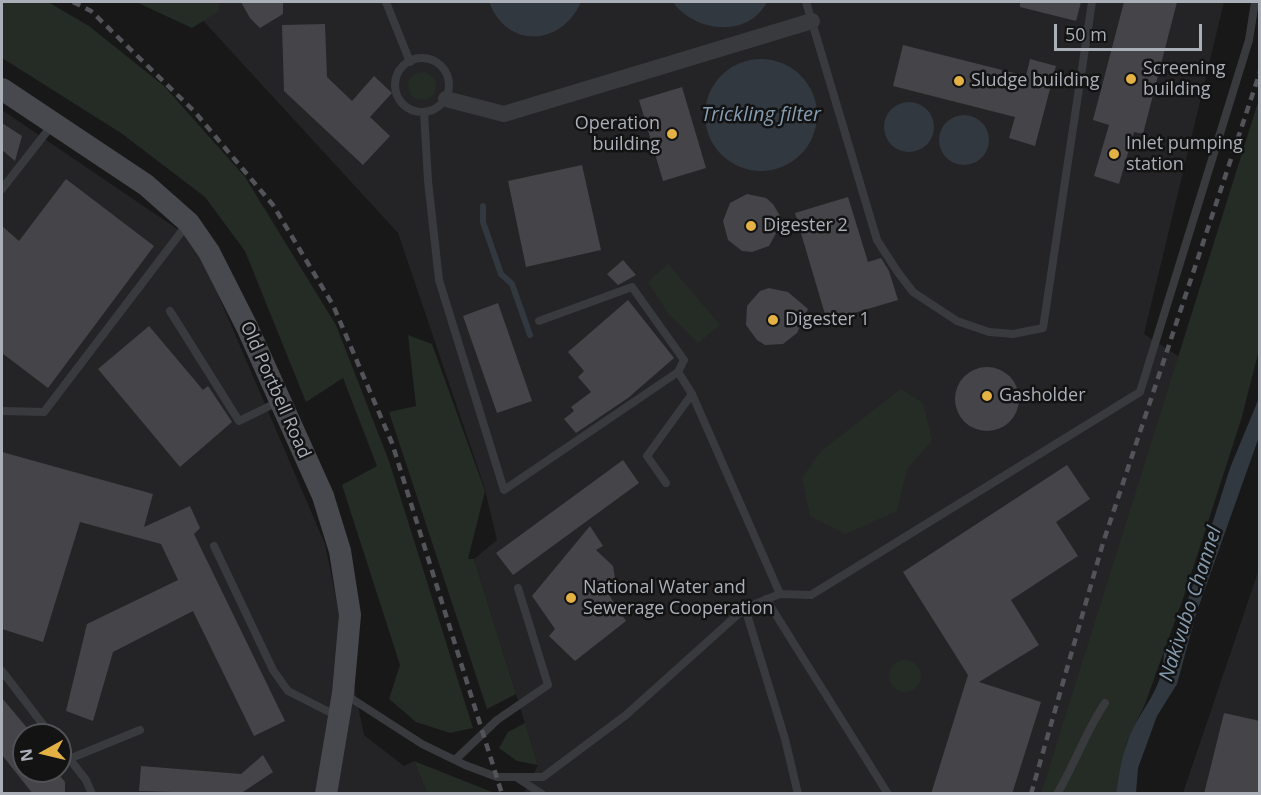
<!DOCTYPE html>
<style>
body{margin:0}
#map{position:relative;width:1261px;height:795px;overflow:hidden;background:#181819;font-family:"Open Sans",sans-serif}
canvas{display:block}
.frame{position:absolute;inset:0;border:3px solid #abafb8;pointer-events:none}
.north{position:absolute;left:12px;top:723px;width:60px;height:60px;box-sizing:border-box;background:#131314;border:2px solid #505156;border-radius:50%;rotate:262deg;font-size:16px;font-weight:700;line-height:24px;text-align:center;color:#abafb8}
.north::after{content:'';display:block;margin:auto;width:21px;height:27px;background:#e4b145;clip-path:polygon(50% 0,100% 100%,50% 72%,0 100%)}
.scale{position:absolute;left:1054px;top:24px;width:148px;height:27px;box-sizing:border-box;border:3px solid #abafb8;border-top:0;padding-left:8px;font-size:18px;line-height:21px;white-space:nowrap;color:#abafb8;-webkit-text-stroke:4px #131314;paint-order:stroke}
</style>
<div id="map">
<canvas width="1261" height="795"></canvas>
<div class="frame"></div>
<div class="north">N</div>
<div class="scale">50 m</div>
</div>
<script>
const c = document.querySelector('canvas').getContext('2d');
c.lineJoin = 'round';
function paint(path, color) {
  c.fillStyle = color;
  c.fill(path, 'evenodd');
}
function trace(path, color, width, dash) {
  c.strokeStyle = color;
  c.lineWidth = width;
  c.lineCap = dash ? 'butt' : 'round';
  c.setLineDash(dash || []);
  c.stroke(path);
}
function label(font, color, halo, rows, align = 'center') {
  c.font = font + ' "Open Sans",sans-serif';
  c.lineWidth = 5;
  c.setLineDash([]);
  c.textBaseline = 'middle';
  c.strokeStyle = halo;
  c.fillStyle = color;
  for (const [text, x, y, turn = 0] of rows) {
    c.save();
    c.translate(x, y);
    c.rotate((+turn || 0) * Math.PI / 180);
    c.textAlign = isNaN(turn) ? turn : align;
    if (halo) c.strokeText(text, 0, 0);
    c.fillText(text, 0, 0);
    c.restore();
  }
}
const built = new Path2D(`
 M186,2H1224L1144,334L1231,390L1095,793H524L538,765L474,559L497,540L484,486L398,233Z
 M2,110L195,241L325,544L364,735L404,766L414,761L427,793H2ZM24,735H60V771H24Z
 M1259,569V793H1183Z`);
const green = new Path2D(`
 M2,2H48L89,26L164,86L245,177L336,325L389,461L473,728L450,733L416,722L389,699L400,665L342,485L377,466L343,378L306,402L245,251L205,197L121,133L2,58Z
 M136,2H219V11L192,28Z
 M408 86a14 14 0 1 1 28 0a14 14 0 1 1-28 0Z
 M1259,99V350L1241,420L1184,596L1145,704L1126,744L1116,793L1041,794Z
 M668,264L720,325L698,343L668,313L648,282Z
 M408,335L432,344L485,491L468,559H474L516,694L487,709L389,412L416,406Z
 M901,389L923,403L932,440L907,469L897,511L846,534L810,516L802,478L821,451Z
 M889 676a16 16 0 1 1 32 0a16 16 0 1 1-32 0Z
 M525,723L538,765L517,761L499,748L508,732Z
 M414,761L492,792L493,793H427Z`);
const water = new Path2D(`
 M489,2H581C561,47 507,49 489,2Z
 M673,2H767C748,39 694,32 673,2Z
 M705 115a56 56 0 1 1 112 0a56 56 0 1 1-112 0Z
 M884 127a25 25 0 1 1 50 0a25 25 0 1 1-50 0Z
 M939 140a25 25 0 1 1 50 0a25 25 0 1 1-50 0Z
 M1259,398V437L1196,614L1177,684L1157,716L1138,768L1136,793H1116C1119,777 1121,759 1127,743C1140,706 1164,693 1164,650L1175,641L1230,468Z`);
const stream = new Path2D(`
 M483,206V222L501,274L512,284L530,335`);
const building = new Path2D(`
 M241,2H283V14L260,28L250,18Z
 M1020,2H1081L1076,21L1020,7Z
 M1124,2H1177L1143,134L1134,132L1119,184L1094,176L1109,125L1093,120Z
 M325,24L327,77L352,101L374,76L392,93L370,117L390,136L363,165L284,91L282,25Z
 M903,45L1026,76L1030,59L1056,66L1035,146L1009,138L1015,117L893,86Z
 M682,87L706,168L663,181L639,100Z
 M2,123L22,136L15,161L2,150Z
 M582,165L601,250L526,267L508,181Z
 M66,179L154,246L48,388L2,353V226L19,241Z
 M747,194L766,198L773,204L783,221L769,246L752,252L742,251L728,240L723,221L730,203Z
 M848,197L868,262L881,258L889,271L898,300L827,321L795,213Z
 M623,260L636,275L618,285L607,274Z
 M769,288L788,292L808,309L797,333L783,344L765,345L757,340L746,325L747,306L760,291Z
 M628,300L674,358L628,398L576,433L564,419L574,411L571,407L591,392L578,377L584,371L568,352Z
 M498,303L532,401L497,413L463,316Z
 M149,326L203,390L208,386L232,422L180,467L98,369Z
 M955 399a32 32 0 1 1 64 0a32 32 0 1 1-64 0Z
 M2,452L153,494L144,527L190,506L200,528L194,534L285,721L254,736L193,611L113,652L93,721L66,711L87,624L178,580L161,544L80,522L43,642L2,629Z
 M623,460L639,483L513,575L496,553Z
 M1067,465L1090,499L1056,522L1078,556L1011,600L1039,645L979,682L1041,702L1012,794H931L968,675L903,572Z
 M590,526L603,546L596,550L613,566L615,578L607,592L626,621L575,661L549,636L555,629L532,596Z
 M2,698L33,735H24V771H56L65,782V794H33L2,755Z
 M1224,713L1260,721V794H1204Z
 M263,755L273,772L240,794L139,791L141,766L241,774Z`);
const lane = new Path2D(`
 M386,2L410,62
 M806,2L877,240L897,271L913,292L957,321L989,332L1013,334L1043,328L1092,2
 M395 85a27 27 0 1 1 54 0a27 27 0 1 1-54 0Z
 M424,112L428,181L439,280L504,490L678,372L684,360L632,287L539,321
 M2,189L52,125
 M170,311L239,421L280,401
 M678,372L692,394L780,594
 M2,411L44,412L188,223
 M666,483L647,456L692,394
 M214,546L273,670L288,691L339,717
 M766,599L888,794
 M745,608L785,739L798,794
 M2,671L51,735
 M346,695L422,744L465,765L497,777H543L626,715L745,608L780,594L811,595L1140,392L1249,40L1255,2
 M60,747L86,780L92,794
 M69,759L140,730
 M455,760L497,720L548,685L518,588
 M516,777L542,794
 M1057,794C1075,764 1086,731 1105,703`);
const street = new Path2D(`
 M446,99L504,114L812,21`);
const secondary = new Path2D(`
 M2,89L146,185L189,223L209,252L247,327L323,496L340,551L350,615L343,693L326,794`);
const rail = new Path2D(`
 M73,2L91,11L194,111L273,205L333,305L392,443L502,794
 M1031,794L1103,543L1260,72`);
const markers = [
 [1131,79,6,"#e4b145"],
 [959,81,6,"#e4b145"],
 [672,134,6,"#e4b145"],
 [1114,154,6,"#e4b145"],
 [751,226,6,"#e4b145"],
 [773,320,6,"#e4b145"],
 [987,396,6,"#e4b145"],
 [571,598,6,"#e4b145"]
];
const poiNames = [
 ["Screening",1143,69],
 ["building",1143,90],
 ["Sludge building",971,81],
 ["Operation",660,124,"right"],
 ["building",660,145,"right"],
 ["Inlet pumping",1126,144],
 ["station",1126,165],
 ["Digester 2",763,226],
 ["Digester 1",785,320],
 ["Gasholder",999,396],
 ["National Water and",583,588],
 ["Sewerage Cooperation",583,609]
];
const streetNames = [
 ["Old Portbell Road",275,390,66]
];
const waterNames = [
 ["Trickling filter",761,115],
 ["Nakivubo Channel",1191,604,-72]
];
paint(built, '#242426');
paint(green, '#242c25');
paint(water, '#31383f');
trace(stream, '#31383f', 6);
paint(building, '#454549');
trace(lane, '#393a3e', 8);
trace(street, '#393a3e', 16);
trace(secondary, '#47494e', 22);
trace(rail, '#525459', 4.5, [8, 6]);
for (const [x, y, r, color] of markers) {
  const dot = new Path2D();
  dot.arc(x, y, r, 0, 2 * Math.PI);
  c.fillStyle = color;
  c.fill(dot);
  trace(dot, '#131314', 2);
}
label('18px', '#abafb8', '#131314', poiNames, 'left');
label('18px', '#abafb8', '#131314', streetNames);
label('italic 20px', '#859bb0', '#131314', waterNames);
</script>
